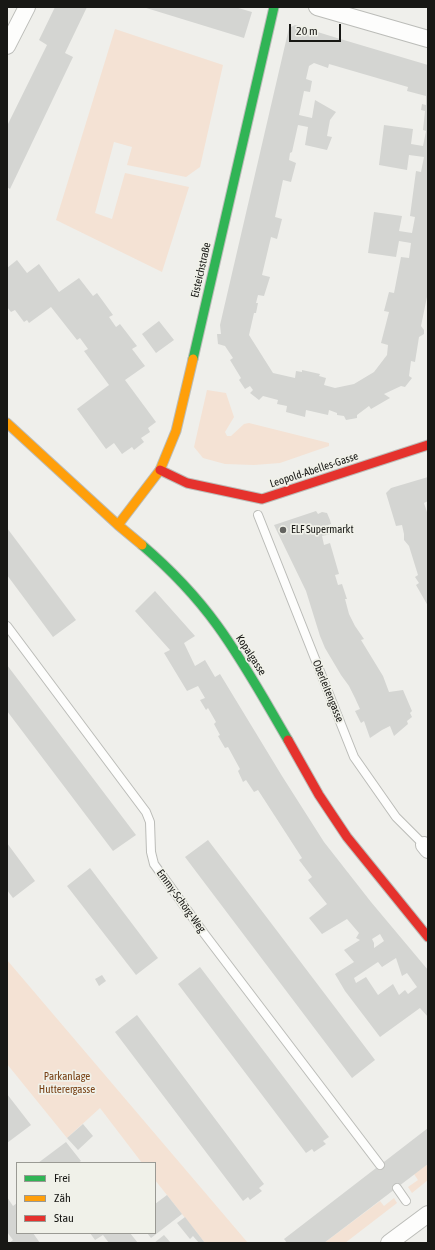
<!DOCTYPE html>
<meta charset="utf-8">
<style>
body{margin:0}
#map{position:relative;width:435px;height:1250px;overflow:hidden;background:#efefeb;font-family:"Asap Condensed",sans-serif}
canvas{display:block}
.frame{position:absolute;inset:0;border:8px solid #181815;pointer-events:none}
.legend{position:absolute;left:16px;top:1162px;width:140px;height:72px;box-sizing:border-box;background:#f0f1e9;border:1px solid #9a9a94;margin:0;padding:5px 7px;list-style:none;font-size:12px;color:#181815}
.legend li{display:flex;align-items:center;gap:8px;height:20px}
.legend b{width:20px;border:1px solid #9a9a94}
.scale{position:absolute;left:289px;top:24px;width:52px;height:18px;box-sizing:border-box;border:2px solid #181815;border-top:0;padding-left:5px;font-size:12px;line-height:14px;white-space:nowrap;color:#181815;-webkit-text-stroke:3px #f0f1e9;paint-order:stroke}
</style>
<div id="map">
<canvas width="435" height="1250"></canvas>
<div class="frame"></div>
<ul class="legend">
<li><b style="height:5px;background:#30b455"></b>Frei</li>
<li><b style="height:5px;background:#ff9f0a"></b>Zäh</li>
<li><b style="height:5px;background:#e5322d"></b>Stau</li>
</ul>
<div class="scale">20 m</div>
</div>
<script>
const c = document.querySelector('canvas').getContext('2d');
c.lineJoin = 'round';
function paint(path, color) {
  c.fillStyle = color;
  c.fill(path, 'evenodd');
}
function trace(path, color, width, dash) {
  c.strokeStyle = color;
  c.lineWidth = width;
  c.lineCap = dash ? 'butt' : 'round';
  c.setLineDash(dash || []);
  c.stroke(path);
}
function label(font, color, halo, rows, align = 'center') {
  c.font = font + ' "Asap Condensed",sans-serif';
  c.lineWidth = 3.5;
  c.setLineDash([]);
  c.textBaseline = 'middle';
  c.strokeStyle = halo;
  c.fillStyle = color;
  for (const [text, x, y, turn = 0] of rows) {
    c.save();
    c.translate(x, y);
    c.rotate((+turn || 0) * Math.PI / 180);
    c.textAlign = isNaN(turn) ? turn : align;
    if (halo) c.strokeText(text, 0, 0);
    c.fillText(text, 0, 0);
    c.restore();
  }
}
const green = new Path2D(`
 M115,29L223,65L200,167L186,177L127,165L132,147L114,142L95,213L112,219L125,173L189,187L162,272L56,220Z
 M207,390L226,393L234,417L225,432L227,436H231L244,424L249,423L329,443V446L280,463L254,465L225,464L203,458L194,447Z
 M7,960L248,1243H205L155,1180V1163H142L100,1108L67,1138L7,1064Z
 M428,1164V1180L412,1193L408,1187L418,1180L414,1174Z
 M394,1198L397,1203L345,1243H324L380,1201L384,1206Z`);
const building = new Path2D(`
 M55,7H87L65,53L73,57L10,189L7,187V126L47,45L39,40Z
 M143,7H235L252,12L244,38Z
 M295,25L337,38L428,65V292L421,326L424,330V334L419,337L415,362L411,361L409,376L412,378L405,387L401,386L384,394L390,398L371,409L369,406L357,415V418L346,420L344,416L337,415V413L329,410L328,415L306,410L305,417L286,412L287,406L277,404L278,400L263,396L259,400L250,393L253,390L250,386L245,389L239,380L241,378L230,360L233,358L225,346L218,344L217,334H221L220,325L289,28ZM314,63L328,68L329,64L408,87L407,91L426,96V105L422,104L421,110L425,111L423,130L426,131L423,146L411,144L413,129L384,125L379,165L407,170L409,155L424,157L421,172L416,171L410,216L415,217L412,233L399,231L402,216L374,212L368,253L396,257L399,241L411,243L409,258L401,257L394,293L389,292L384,311L389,312L381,343L388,345L387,355L374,372L354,384L335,388L324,385L326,378L319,376L320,374L302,370V372L296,371L295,378L273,373L249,335L254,313H256L258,303H256L258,295L264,296L270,277L262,275L271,237L277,239L282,219L275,217L283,180L291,182L296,163L289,160L290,153L292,152L298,125L308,127L305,145L327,150L332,137L327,136L330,120L336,112L315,100L312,118L299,115L304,91L310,92L312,81L306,79L309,66Z
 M17,260L27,273L39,264L59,292L79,278L93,296L97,293L113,315L109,317L116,327L120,324L137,346L132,349L145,366L125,380L156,422L148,428L150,432L141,438L144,442L134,450L132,447L122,454L114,443L106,449L77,409L109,385L84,351L88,349L80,338L77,340L51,307L29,323L27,320L24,322L15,310L11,312L7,307V268Z
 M159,321L174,340L156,353L142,334Z
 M428,477V501L424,503L428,515V606L416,585L419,583L415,577L418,575L409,546L404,540V534L402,525L396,526L386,493L391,488Z
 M316,511L318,514L322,512L327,513L330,520L331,524L328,525L331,534L322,536L324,545L330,543L339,574L335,575L338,585L342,584L347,599H345L349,614L355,626L364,639L361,640L383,676L389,692L403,690L412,711L410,713L412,717L407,721L408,724L394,736L390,726L382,730L370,738L364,721L361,723L355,711L360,709L355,698L349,686L341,675L325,648L320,636L306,591L274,525Z
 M7,528L76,620L53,637L7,575Z
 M155,591L195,636L184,643L195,666L205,660L215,677L220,674L282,776L324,842L371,902L428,970V1017L420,1008L380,1037L345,991L335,974L354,962L344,950L360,940L356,938L359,933L347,919L322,934L309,918L327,904L308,880L312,877L299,860L302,858L258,790L254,792L246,780L243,782L238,771L240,769L228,747L225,748L218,736L220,735L214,724L216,722L208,708L206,710L200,700L205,698L198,686L187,691L164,653L170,650L135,611ZM380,934L384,941L374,948V943L372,939ZM396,958L402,976L407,973L417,987L408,994L405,990L399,995L393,984L378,995L366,977L356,983L354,978L378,962L382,967Z
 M7,665L136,835L113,851L7,711Z
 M208,840L375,1060L352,1078L185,857Z
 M7,843L35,881L13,898L7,890Z
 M90,868L158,958L136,975L67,886Z
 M200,967L329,1137L323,1141L326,1144L314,1152L312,1149L306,1153L178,984Z
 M102,975L106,981L99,986L95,979Z
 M137,1015L264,1184L259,1188L262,1191L250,1200L248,1197L243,1201L115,1032Z
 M7,1094L31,1125L7,1143Z
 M83,1124L93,1136L78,1150L67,1138Z
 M428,1128V1164L324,1243H287L284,1239Z
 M66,1142L81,1161L78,1163H38Z
 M167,1195L182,1214L151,1238L147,1233H155V1204Z
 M7,1197L13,1206L17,1203V1233H33L40,1243H9L13,1240L7,1232Z
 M185,1217L205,1243H199L193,1236L190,1239L177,1223Z
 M90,1233H130L138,1243H109L103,1235L95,1240Z
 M164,1235L171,1243H154Z`);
const lane = new Path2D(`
 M258,515L354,757L396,817L424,845
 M7,626L146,812L150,822L151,852L154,864L203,932L380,1165
 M397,1188L406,1201`);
const street = new Path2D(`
 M317,7L428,39
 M7,46L27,7
 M424,845L428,850
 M389,1243L428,1214`);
const fast = new Path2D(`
 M193,359L274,7
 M142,545C170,569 196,596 217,625C244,662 265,701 288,740`);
const slow = new Path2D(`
 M7,423L118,525L142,545
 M118,525L160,470L176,431L193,359`);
const jam = new Path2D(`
 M160,470L187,483L262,499L428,445
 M288,740L319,795L347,837L428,937`);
const markers = [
 [283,530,4,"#636360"]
];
const streetNames = [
 ["Eisteichstraße",201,270,-77],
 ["Leopold-Abelles-Gasse",314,470,-18],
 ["Kopalgasse",251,655,57],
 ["Oberleitengasse",328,691,68],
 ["Emmy-Schörg-Weg",181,901,54]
];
const poiNames = [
 ["ELF Supermarkt",291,530]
];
const parkNames = [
 ["Parkanlage",67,1077],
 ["Hutterergasse",67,1090]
];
paint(green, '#f4e2d4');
paint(building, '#d4d5d2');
trace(lane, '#bbbcb8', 10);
trace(street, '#bbbcb8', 18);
trace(fast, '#bbbcb8', 11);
trace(slow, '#bbbcb8', 11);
trace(jam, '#bbbcb8', 11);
trace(lane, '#fdfdfc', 8);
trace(street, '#fdfdfc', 16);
trace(fast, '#30b455', 9);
trace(slow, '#ff9f0a', 9);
trace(jam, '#e5322d', 9);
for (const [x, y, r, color] of markers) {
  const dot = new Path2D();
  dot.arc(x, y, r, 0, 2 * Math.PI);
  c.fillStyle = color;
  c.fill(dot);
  trace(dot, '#f0f1e9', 1.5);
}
label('11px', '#181815', '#f0f1e9', streetNames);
label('11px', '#181815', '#f0f1e9', poiNames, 'left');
label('11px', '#784115', '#f0f1e9', parkNames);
</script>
